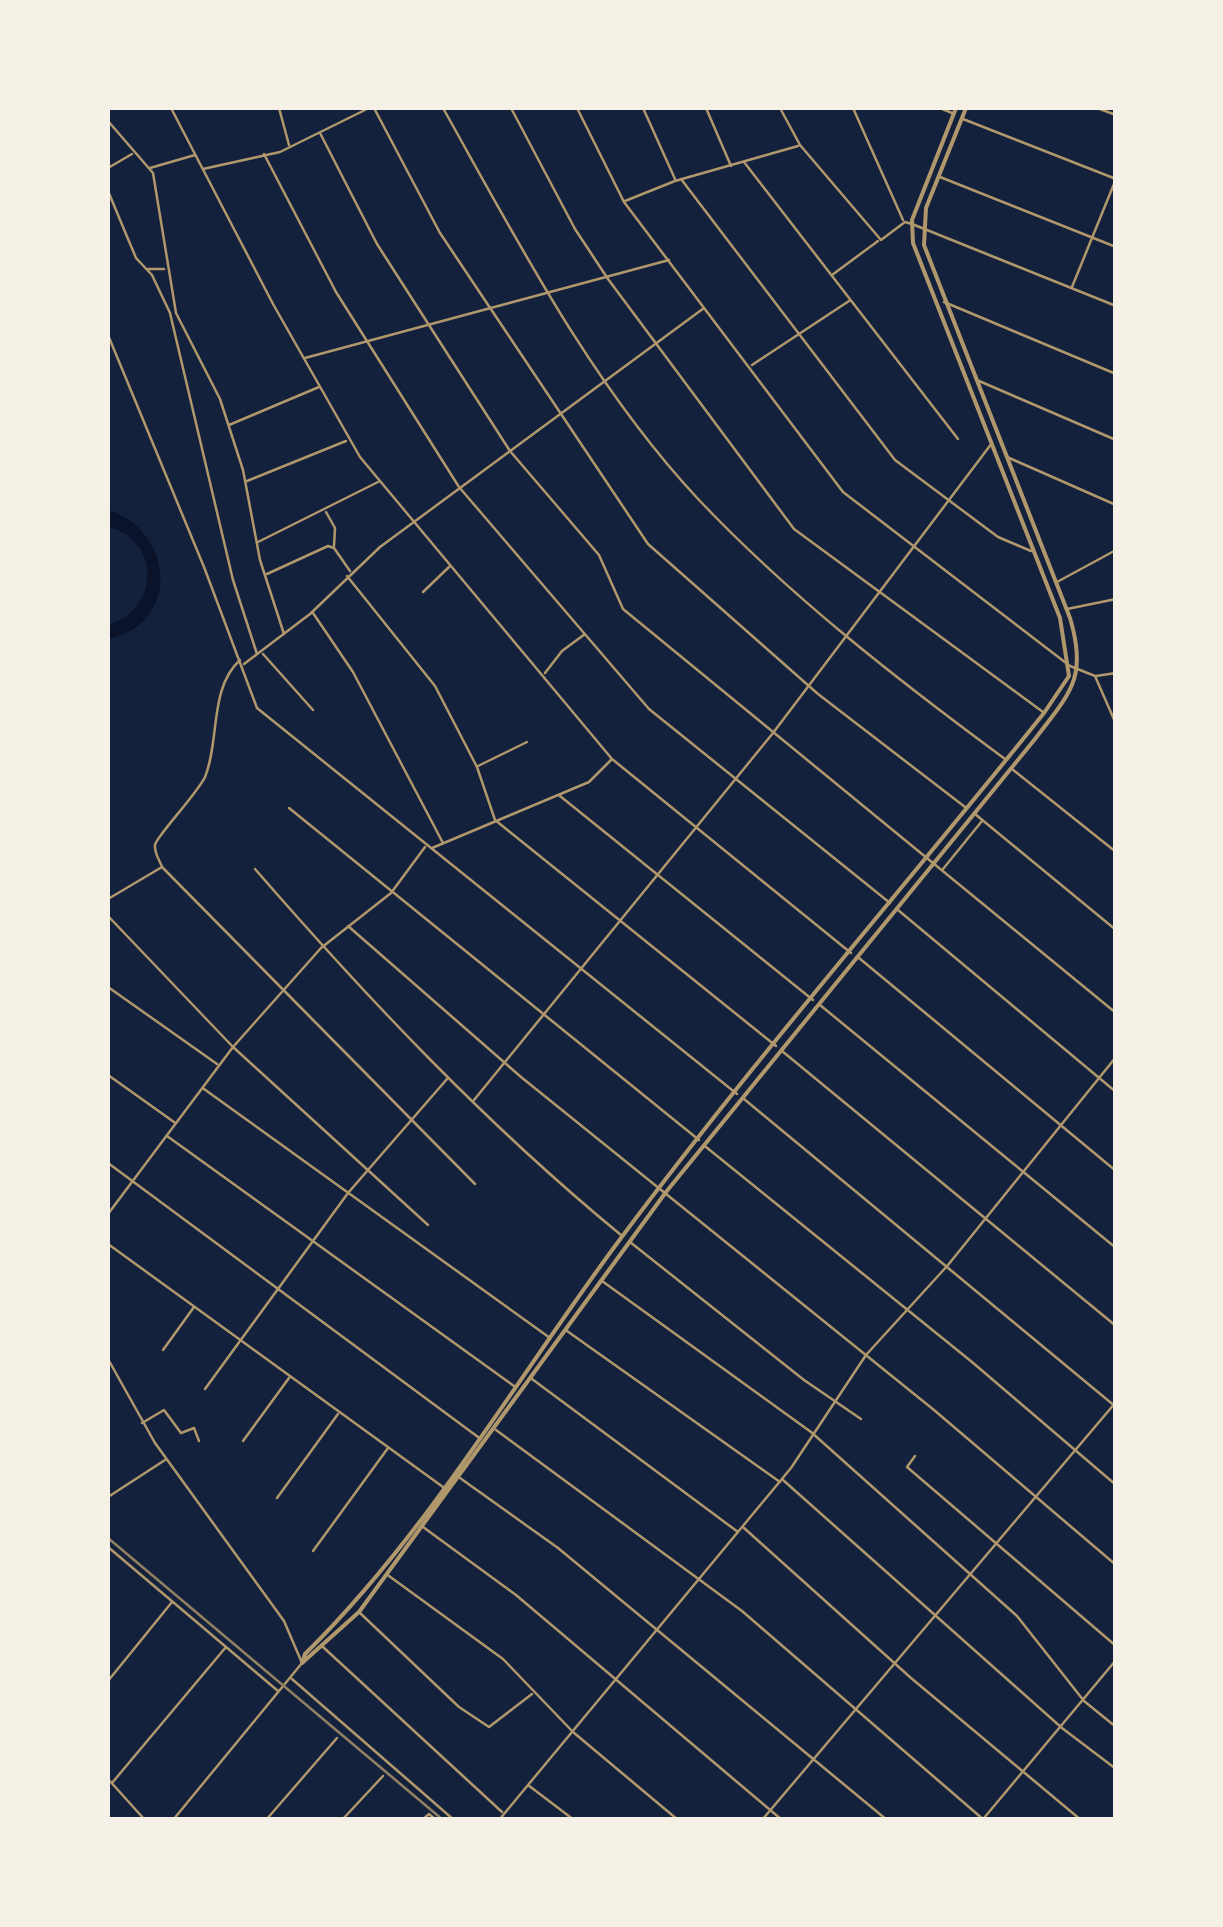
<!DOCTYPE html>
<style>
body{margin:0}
#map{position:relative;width:1223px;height:1927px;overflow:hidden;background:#14213d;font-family:"Open Sans",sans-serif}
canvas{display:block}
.frame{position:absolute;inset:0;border:110px solid #f6f1e7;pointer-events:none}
</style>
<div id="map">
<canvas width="1223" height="1927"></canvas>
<div class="frame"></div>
</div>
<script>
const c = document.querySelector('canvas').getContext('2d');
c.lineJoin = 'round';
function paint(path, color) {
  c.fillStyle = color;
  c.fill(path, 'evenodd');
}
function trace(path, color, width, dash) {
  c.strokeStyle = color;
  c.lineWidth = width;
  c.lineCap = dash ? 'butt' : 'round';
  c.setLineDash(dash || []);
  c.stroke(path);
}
const water = new Path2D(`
 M108,510C174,530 182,624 108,639V625C159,610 162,540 108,527Z`);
const minor = new Path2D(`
 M171,108L273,304L360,457L612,759L851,953
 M279,108L289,145
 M374,108L440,233L648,544L818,694L965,807
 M443,108C518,242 593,387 699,500C791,597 898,680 1005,759
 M511,108L575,229L608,279L794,529L1043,712
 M577,108L624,202L843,492L1070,666L1095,676L1116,724
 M643,108L675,179
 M706,108L731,166
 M780,108L800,145L881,240L905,222L912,224L1116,306
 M853,108L903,220
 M940,108L952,113
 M1097,108L1116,115
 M963,119L1116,179
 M108,121L153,173L176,313L220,399L243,470L260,560L284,634
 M320,133L377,244L436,336L510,451L599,555L623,609L1116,1013
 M264,154L336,292L459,487L649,709L890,903
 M744,162L958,439
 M108,168L132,154
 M150,168L195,155
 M203,169L280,152L369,108
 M940,177L1116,247
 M681,179L895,460L998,537L1031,551
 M108,191L136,258L152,275L170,313
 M625,201L675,181L798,146
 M148,269H164
 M832,275L878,241
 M1072,287L1116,179
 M944,302L1116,374
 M170,313L233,580L257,654
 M108,335L204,567L257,708L737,1094
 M305,358L669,260
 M752,365L849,301
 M979,381L1116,440
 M229,425L319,387
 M1007,457L1116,505
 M247,481L346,441
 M326,512L335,528L334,546
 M258,542L380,481
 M267,574L328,546L334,548L350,571
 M347,576L435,686L477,767L495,820L776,1046
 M1057,582L1116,550
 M423,592L449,567
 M1067,609L1116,599
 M313,613L353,672L443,843
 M263,654L313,710
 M244,664L310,614L380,547L704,308
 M545,673L562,651L585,634
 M1096,676L1116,673
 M478,766L527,742
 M1012,769L1116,852
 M560,796L813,1000
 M289,808L699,1140
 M975,814L1116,930
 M432,848L589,782L611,760
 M162,867L475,1184
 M255,869C368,999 487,1125 621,1235
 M943,869L982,821
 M108,899L162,867C160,861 154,853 155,845C155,838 197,794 205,777C220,740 209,688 240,660
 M898,910L1116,1092
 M108,916L233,1047L428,1225
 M348,926L521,1077L934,1410L1116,1565
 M859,958L1116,1171
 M108,987L217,1064
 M820,1005L1116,1248
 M782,1051L1116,1326
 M108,1075L174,1122
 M204,1089L550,1338
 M744,1099L1116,1407
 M474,1100L773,733L992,443
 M167,1136L514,1386
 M706,1147L972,1362L1116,1485
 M108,1163L478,1437
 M108,1214L233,1047L321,948L391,893L425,847
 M630,1242L804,1380L861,1419
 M108,1244L443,1487
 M602,1281L811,1432L1017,1616L1084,1701L1116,1727
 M567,1331L780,1482
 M163,1350L194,1307
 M108,1359L155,1443L284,1621L302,1663L173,1820
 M532,1379L738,1532
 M205,1389L348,1193L447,1079
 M142,1423L164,1410L181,1433L194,1428L199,1441
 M496,1430L742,1611L984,1820
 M243,1441L289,1378
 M915,1456L907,1467L1116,1646
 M460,1478L558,1548L887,1820
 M783,1480L1062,1728L1116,1769
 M108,1497L165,1460
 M277,1498L338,1414
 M423,1527L516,1595L782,1820
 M744,1528L911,1678L1081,1820
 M108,1547L278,1691
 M313,1551L388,1448
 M389,1576L503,1659L573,1732L678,1820
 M360,1613L459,1707L489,1727L532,1694
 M323,1647L502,1812
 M292,1679L454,1820
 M108,1681L172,1602
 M108,1779L145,1820
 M112,1783L226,1647
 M528,1785L574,1820
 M984,1818L1116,1660
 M266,1820L337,1738
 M342,1820L383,1776
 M422,1820L429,1814L436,1820
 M499,1820L791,1468L866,1355L948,1265L1116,1057
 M762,1820L1116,1402`);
const tertiary = new Path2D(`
 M302,1663L359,1612L666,1192L1035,739C1070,693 1088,678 1070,618L924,245L926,208L966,108
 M302,1663L305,1654C429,1532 517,1377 621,1238C755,1058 904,888 1044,713L1069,676L1060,618L913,243L912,220L956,108`);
const rail = new Path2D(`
 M108,1538L443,1820`);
paint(water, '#0b132b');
trace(minor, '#b1986c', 2.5);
trace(tertiary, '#b1986c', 4);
trace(rail, '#918062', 2.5);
</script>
